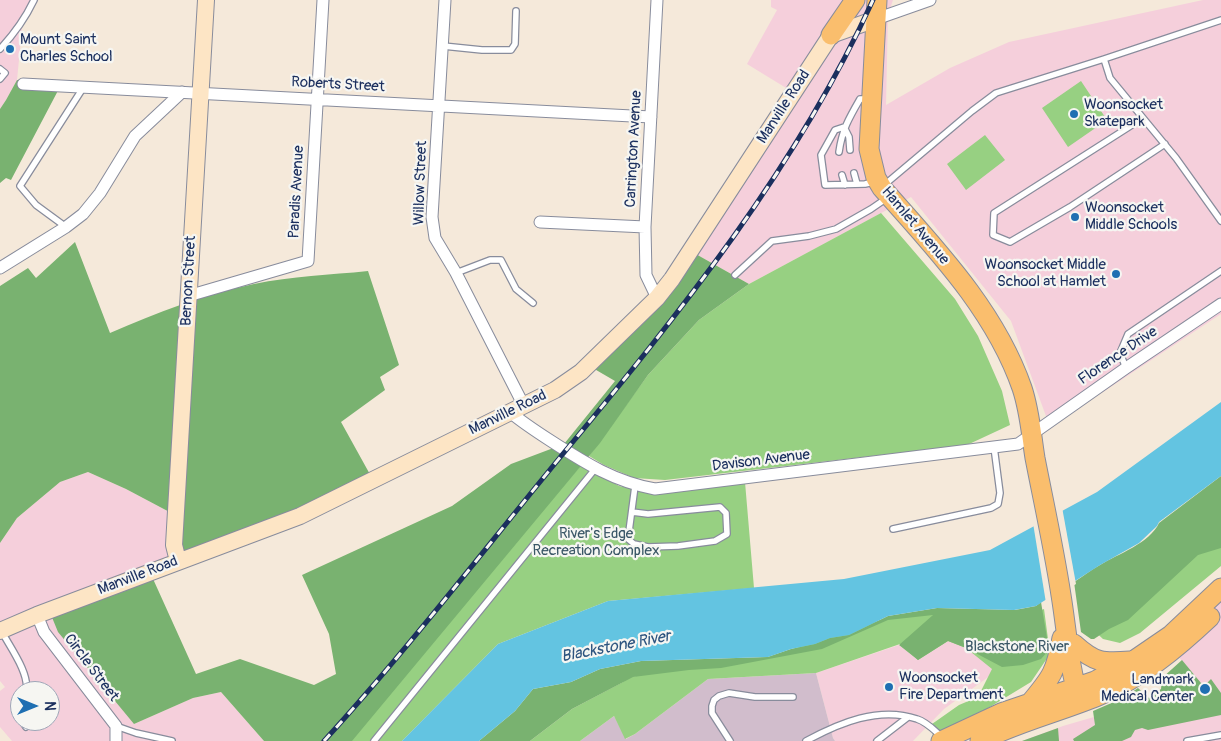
<!DOCTYPE html>
<style>
body{margin:0}
#map{position:relative;width:1221px;height:741px;overflow:hidden;background:#f5e9da;font-family:Pangolin,sans-serif}
canvas{display:block}
.north{position:absolute;left:10px;top:681px;width:50px;height:50px;box-sizing:border-box;background:#f6f6f2;border:1px solid #9ea6b7;border-radius:50%;rotate:90deg;font-size:14px;font-weight:700;line-height:20px;text-align:center;color:#1b2f5e}
.north::after{content:'';display:block;margin:auto;width:18px;height:22px;background:#1f6fb2;clip-path:polygon(50% 0,100% 100%,50% 72%,0 100%)}
</style>
<div id="map">
<canvas width="1221" height="741"></canvas>
<div class="north">N</div>
</div>
<script>
const c = document.querySelector('canvas').getContext('2d');
c.lineJoin = 'round';
function paint(path, color) {
  c.fillStyle = color;
  c.fill(path, 'evenodd');
}
function trace(path, color, width, dash) {
  c.strokeStyle = color;
  c.lineWidth = width;
  c.lineCap = dash ? 'butt' : 'round';
  c.setLineDash(dash || []);
  c.stroke(path);
}
function label(font, color, halo, rows, align = 'center') {
  c.font = font + ' Pangolin,sans-serif';
  c.lineWidth = 4.5;
  c.setLineDash([]);
  c.textBaseline = 'middle';
  c.strokeStyle = halo;
  c.fillStyle = color;
  for (const [text, x, y, turn = 0] of rows) {
    c.save();
    c.translate(x, y);
    c.rotate((+turn || 0) * Math.PI / 180);
    c.textAlign = isNaN(turn) ? turn : align;
    if (halo) c.strokeText(text, 0, 0);
    c.fillText(text, 0, 0);
    c.restore();
  }
}
const built = new Path2D(`
 M0,0H30L23,19L17,80L6,100L0,109Z
 M771,0H893L888,15L886,105L950,68L1009,42L1203,0H1221V314L1050,427L1011,321L911,197L749,284L694,253L796,94L747,64L777,10L771,7Z
 M88,472L126,489L177,516L179,558L149,570L134,724L193,698L221,692L264,741H12L0,727V691L5,687L0,681V543L17,518L60,482ZM20,691H50V721H20Z
 M1221,596V741H1022L1063,726L1118,710L1162,726L1187,666L1169,647Z
 M948,641L966,648L998,670L944,709L913,741H835L833,738L816,673L899,645L918,660Z`);
const industrial = new Path2D(`
 M816,673L833,738L835,741H580L614,716L626,739L635,734L708,679Z`);
const green = new Path2D(`
 M1081,81L1107,120L1068,147L1042,108Z
 M985,135L1005,160L966,190L947,164Z
 M881,213L955,299L978,336L1002,391L1010,425L967,445L665,480L634,478L604,465L589,456L648,375L699,320L749,284Z
 M582,464L619,486L658,494L745,482L754,588L608,601L498,644L402,741H343Z
 M1221,489V566L1140,633L1120,643L1103,639L1087,624Z
 M1044,609L1050,654L1031,682L985,710L946,729L933,738L932,724L959,705L978,697L992,669L966,648L948,641L918,660L900,644L816,673L708,679L635,734L625,739L614,716L580,741H530L572,709L625,681L487,741L536,693L713,663L768,657L890,617L934,614H1031Z`);
const forest = new Path2D(`
 M17,80L62,83L11,180L6,178L0,183V109L6,100Z
 M75,242L110,333C157,313 204,294 254,284C292,276 330,275 368,271L399,365L380,377L385,390L341,422L372,478L179,558L177,516L126,489L88,472L60,482L17,518L0,543V286L28,268L36,278Z
 M694,253L749,284L699,320L648,375L600,443L352,741H264L221,692L193,698L134,724L58,632L49,610L149,570L196,674L240,659L314,685L336,674L329,634L302,575L452,506L511,464L564,444L615,381L591,367Z
 M1221,476V548L1198,555L1128,620L1109,629L1094,639H1091L1081,632L1074,582C1082,577 1091,570 1100,565C1118,554 1150,543 1159,523Z
 M1041,602L1049,650L1041,659L1023,665L1002,667L966,648L948,641L918,660L899,645L933,615L888,620L822,649L721,668L689,670L633,677L572,709L530,741H479L515,711L533,689L571,682L600,669L641,661L768,657L791,649L815,644L830,638L849,635L888,616L937,608L1015,610L1036,606Z
 M1182,660L1201,683L1206,684L1211,679L1221,693V715L1148,730L1142,728L1135,730L1131,737L1122,741H1074L1073,739L1095,725L1093,711L1123,698L1138,688L1149,698L1161,689L1162,678Z
 M1058,728L1059,741H1022Z`);
const water = new Path2D(`
 M1221,402V476L1159,522L1157,526L1139,543L1100,565L1036,606L1014,610L937,608L888,616L849,635L830,638L815,644L791,649L768,657L641,661L600,669L571,682L533,689L515,711L479,741H402L498,644L608,601L844,579L990,550L1097,492Z`);
const pier = new Path2D(`
 M1062,507L1076,584L1046,603L1033,523Z`);
const lane = new Path2D(`
 M443,46L482,50H511L515,44L516,11
 M0,49C14,34 25,19 34,0
 M1104,59L1110,78L1176,158L1221,221
 M0,69L5,73L0,79
 M1143,118L994,213L993,235L1010,242L1070,207L1165,144
 M850,150L849,137L844,127L835,130L821,155L825,185L865,184L874,182
 M839,152C842,130 849,118 860,99H870
 M854,173L857,184
 M842,175L845,185
 M883,186L972,111L996,93L1104,59L1221,20
 M66,227L36,205L20,186L83,88
 M456,273L490,260H501L516,289L533,303
 M735,275L772,241L809,236L836,229L871,209L887,198
 M1126,368L1120,353L1128,334L1221,271
 M632,512L648,514L720,507L726,513L727,534L715,541L678,546L648,547L634,544L628,539L635,486
 M893,529L991,508L998,504L1000,493L994,447
 M2,632C10,647 30,674 26,691
 M20,706L17,713L20,718
 M22,721L26,727
 M116,726L136,733L172,741
 M374,741L595,469
 M730,741L712,713V706L714,700L719,696L729,693L755,697H793
 M806,741C839,723 879,706 917,719C927,722 935,731 942,737
 M877,741L908,717
 M1187,741L1221,735`);
const street = new Path2D(`
 M445,0L432,217L435,238L456,273L524,406
 M657,0L645,227L646,275L657,298
 M876,19L930,0
 M23,84L651,117
 M540,222L645,227
 M0,268L66,227L83,214L100,193L135,136L182,92
 M188,296L308,261L323,0
 M510,412C523,423 537,432 551,441C585,463 615,482 655,489L1018,444L1126,368L1221,304
 M37,615L44,632L116,726V741`);
const secondary = new Path2D(`
 M178,561L174,545L206,0
 M0,631L37,615L300,516L555,390L581,372L657,298L672,279L831,35L876,19`);
const primary = new Path2D(`
 M877,0L869,149L876,178L882,188C935,248 995,310 1022,388C1030,412 1031,433 1035,458C1044,504 1054,549 1061,595C1067,632 1069,668 1080,703
 M831,35L855,0
 M1074,644C1095,663 1102,663 1130,661
 M1030,703C1052,677 1056,671 1062,638
 M941,741L1001,713L1095,681L1133,661L1171,635L1221,588
 M980,741C1018,722 1059,712 1098,696C1141,678 1176,649 1210,617`);
const rail = new Path2D(`
 M324,741C408,649 483,551 562,455C679,314 796,169 873,0`);
const markers = [
 [10,49,5,"#1f6fb2"],
 [1074,114,5,"#1f6fb2"],
 [1075,217,5,"#1f6fb2"],
 [1116,274,5,"#1f6fb2"],
 [889,687,5,"#1f6fb2"],
 [1205,689,6,"#1f6fb2"]
];
const poiNames = [
 ["Mount Saint",20,40],
 ["Charles School",20,57],
 ["Woonsocket",1084,105],
 ["Skatepark",1084,122],
 ["Woonsocket",1085,208],
 ["Middle Schools",1085,225],
 ["Woonsocket Middle",1106,265,"right"],
 ["School at Hamlet",1106,282,"right"],
 ["Woonsocket",899,678],
 ["Fire Department",899,695],
 ["Landmark",1194,680,"right"],
 ["Medical Center",1194,697,"right"]
];
const streetNames = [
 ["Roberts Street",338,85,3],
 ["Manville Road",784,107,-57],
 ["Carrington Avenue",634,149,-87],
 ["Willow Street",421,183,-88],
 ["Paradis Avenue",297,192,-87],
 ["Hamlet Avenue",915,226,50],
 ["Bernon Street",189,281,-87],
 ["Florence Drive",1118,356,-34],
 ["Manville Road",508,413,-26],
 ["Davison Avenue",761,461,-7],
 ["Manville Road",138,576,-21],
 ["Circle Street",91,668,53]
];
const parkNames = [
 ["River's Edge",596,534],
 ["Recreation Complex",596,551],
 ["Blackstone River",1017,647]
];
const waterNames = [
 ["Blackstone River",616,647,-11]
];
paint(built, '#f5cfdb');
paint(industrial, '#d1bdcc');
paint(green, '#97d082');
paint(forest, '#79b270');
paint(water, '#63c4e1');
paint(pier, '#f5e9da');
trace(lane, '#888c9c', 8);
trace(street, '#888c9c', 13);
trace(secondary, '#888c9c', 18);
trace(primary, '#888c9c', 21);
trace(lane, '#fff', 5.5);
trace(street, '#fff', 11);
trace(secondary, '#fde5c5', 16);
trace(primary, '#fabe6d', 19);
trace(rail, '#1b2f5e', 5);
trace(rail, '#f6f6f2', 3, [9]);
for (const [x, y, r, color] of markers) {
  const dot = new Path2D();
  dot.arc(x, y, r, 0, 2 * Math.PI);
  c.fillStyle = color;
  c.fill(dot);
  trace(dot, '#f6f6f2', 2);
}
label('15px', '#1b2f5e', '#f6f6f2', poiNames, 'left');
label('15px', '#1b2f5e', '#f6f6f2', streetNames);
label('15px', '#3a5767', '#f6f6f2', parkNames);
label('italic 16px', '#2d547f', '#f6f6f2', waterNames);
</script>
